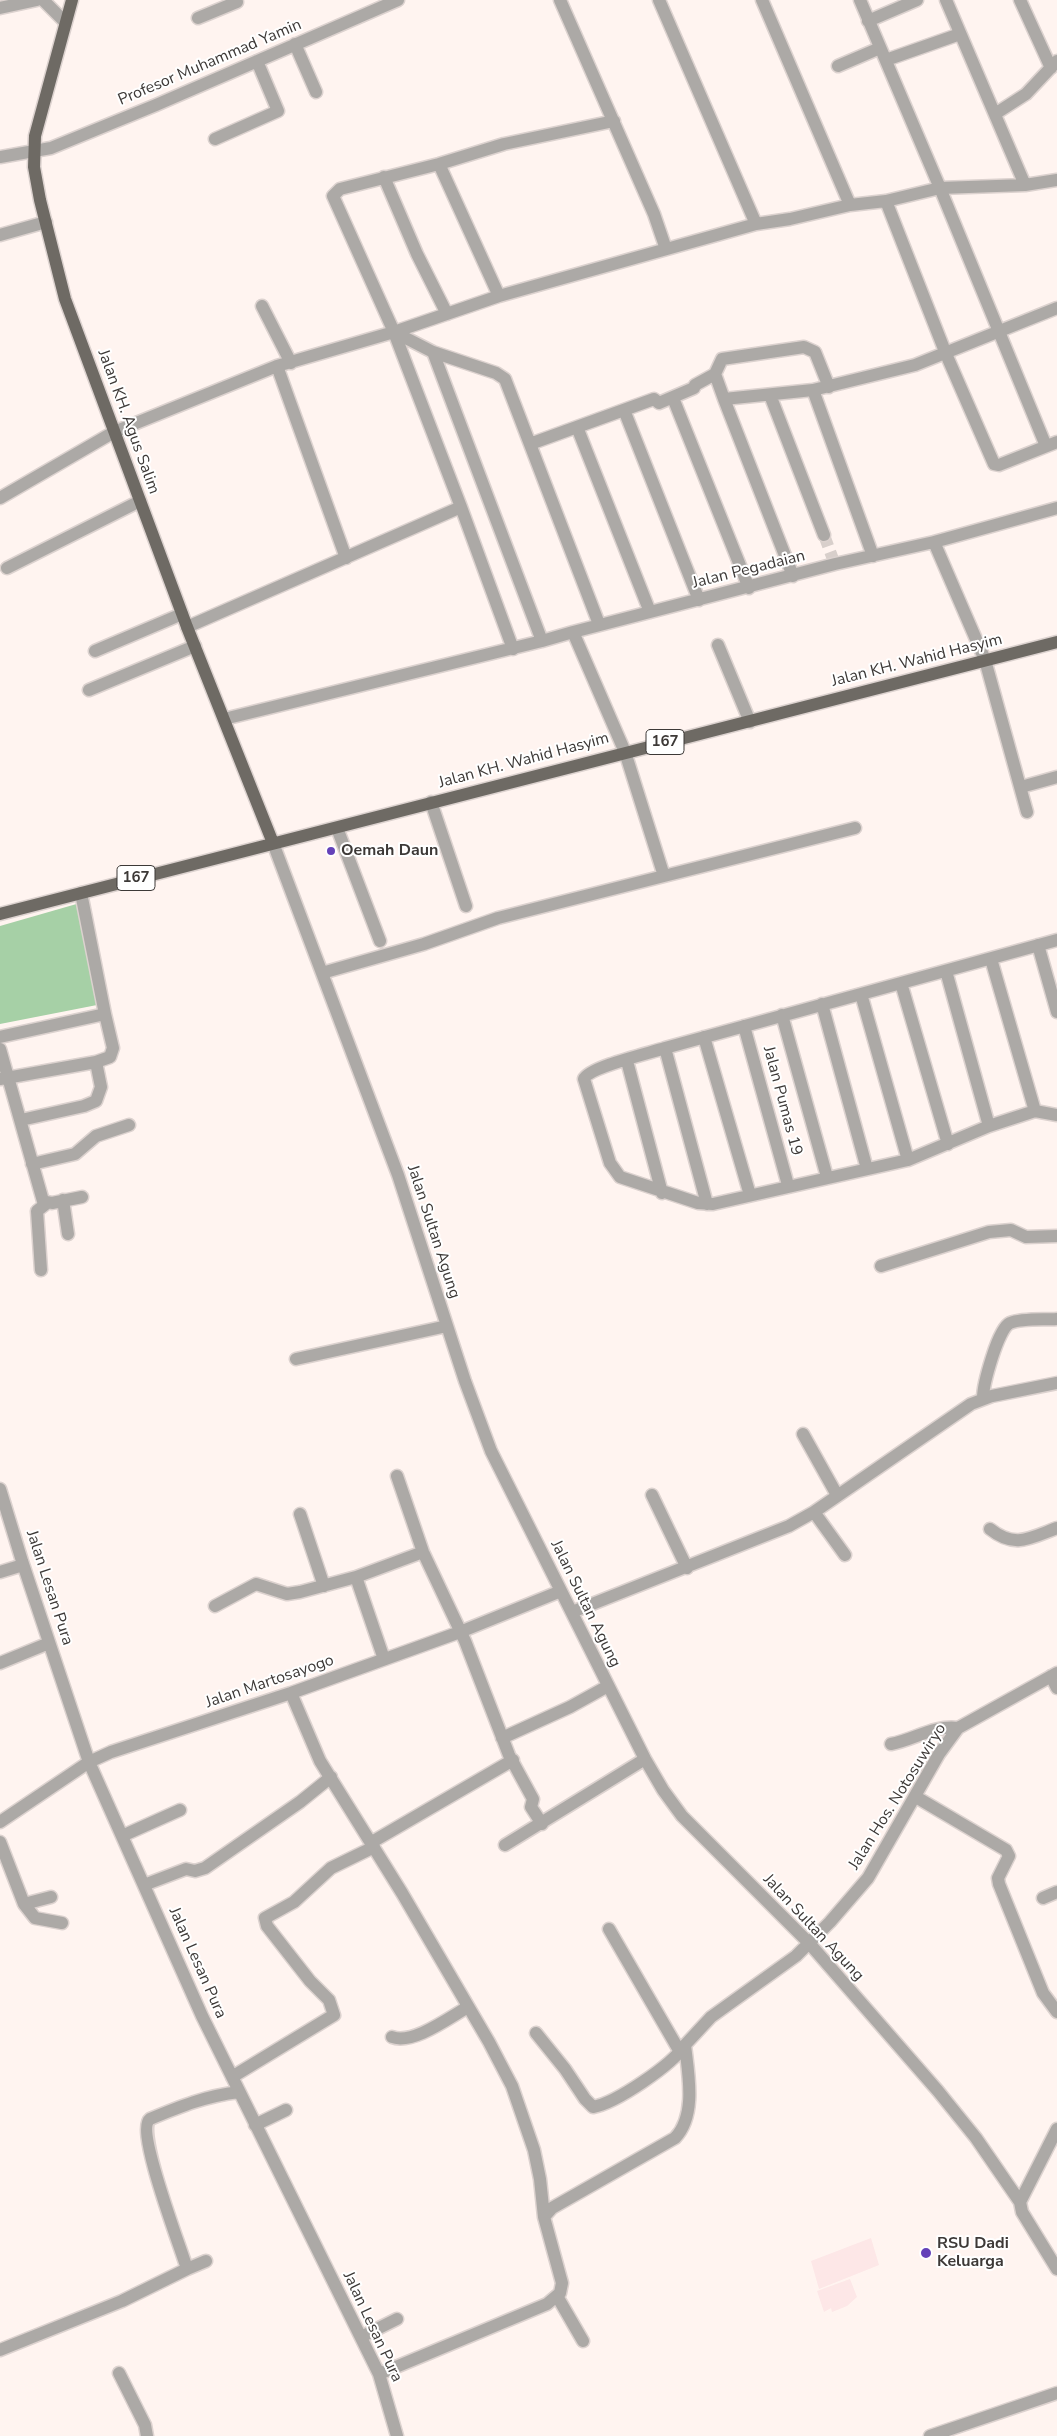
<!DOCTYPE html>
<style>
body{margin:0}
canvas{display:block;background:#fff4f0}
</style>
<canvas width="1057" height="2436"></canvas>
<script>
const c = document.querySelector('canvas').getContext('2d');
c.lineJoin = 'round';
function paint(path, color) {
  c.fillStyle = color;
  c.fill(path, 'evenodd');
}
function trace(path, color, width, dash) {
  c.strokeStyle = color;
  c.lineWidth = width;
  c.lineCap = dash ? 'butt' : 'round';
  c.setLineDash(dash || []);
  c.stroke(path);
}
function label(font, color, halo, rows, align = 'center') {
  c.font = font + ' "Nunito Sans",sans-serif';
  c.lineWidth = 4;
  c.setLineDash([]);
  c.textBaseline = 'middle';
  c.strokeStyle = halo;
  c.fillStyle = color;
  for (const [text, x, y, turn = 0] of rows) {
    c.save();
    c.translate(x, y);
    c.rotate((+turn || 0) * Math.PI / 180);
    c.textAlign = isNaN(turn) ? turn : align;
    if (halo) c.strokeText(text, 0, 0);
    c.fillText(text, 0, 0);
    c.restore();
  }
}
const medical = new Path2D(`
 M871,2238L879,2265L819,2289L811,2261Z
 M850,2279L857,2297L847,2306L832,2312L831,2308L824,2312L817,2291Z`);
const green = new Path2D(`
 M80,903L97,1005L0,1024V926Z`);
const minorTunnel = new Path2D(`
 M824,535L834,562`);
const minor = new Path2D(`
 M43,0L65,22
 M560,0L654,214L666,249
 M659,0L756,224
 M762,0L850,205
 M860,0L940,188L1046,446
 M946,0L1025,185
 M1020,0L1051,68
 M0,8L37,0
 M198,18L237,2
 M868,21L917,0
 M295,44L316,92
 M886,60L960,34
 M838,66L880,48
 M995,114L1026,94L1057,61
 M215,139L278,111L257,61
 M0,157L51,148L156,105L398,0
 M439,164L499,296
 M384,177L417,254L447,314
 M886,201L946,354L994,464L999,465L1057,442
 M0,235L46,222
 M262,306L291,363
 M394,332L433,352L496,373L505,379L599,624
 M433,352L542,641L573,632
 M277,366L346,558
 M715,374L722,359L804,347L815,352L829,387
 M813,390L873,556
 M770,395L824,535
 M673,398L749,588
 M724,399L793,576
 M624,410L699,600
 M577,427L650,612
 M530,444L654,399L659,403L694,388L695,385L715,374L724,399L813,390L915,365L1057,308
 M0,498L114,432L277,366L394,332L499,296L756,224L790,219L850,205L886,201L940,188L1025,185L1057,180
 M934,542L1057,508
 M7,568L140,501
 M187,627L461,507
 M718,645L750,722
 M513,649L461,507L394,332L333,196L340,189L439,164L504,144L614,121
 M95,651L182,614
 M89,690L195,646
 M224,719L542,641
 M1021,787L1057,777
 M431,802L466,906
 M337,828L380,941
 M855,828L664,876L625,752L573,632L835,564L934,542L985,660L1027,812
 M273,843L398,1175L465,1381L491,1451L645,1759L663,1790L682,1816L809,1943L938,2091L976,2138L1020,2202L1022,2212L1057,2269
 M1057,940L665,1048C650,1053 589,1067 584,1079L610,1163L620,1177L698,1203L713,1204L908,1160L989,1126L1035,1111L1057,1115
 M1038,945L1057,1012
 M991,959L1035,1111
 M946,971L989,1126
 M322,973L424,944L498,918L664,876
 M901,983L948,1144
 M861,994L908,1160
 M822,1004L867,1169
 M782,1015L827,1177
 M744,1026L788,1185
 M0,1037L105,1014L81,893
 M704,1037L750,1195
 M665,1048L707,1204
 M0,1049L43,1201L52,1203L82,1197
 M627,1061L662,1193
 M0,1079L96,1062L110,1057L113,1048L105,1014
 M21,1120L84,1106L96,1101L101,1087L96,1062
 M32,1164L75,1154L96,1136L129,1125
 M63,1200L68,1234
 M881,1266L989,1232L1011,1230L1026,1237L1057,1236
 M41,1270L37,1211L47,1203
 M296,1359L447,1326
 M983,1398C983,1385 998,1328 1010,1323C1023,1318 1043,1320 1057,1319
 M803,1434L837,1495
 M397,1476L423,1552L465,1641L509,1755L533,1799L531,1807L542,1824
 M0,1489L22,1561L89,1762L202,2016L379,2374L397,2436
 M652,1495L687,1568
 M814,1512L845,1555
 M300,1514L324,1586
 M990,1529C1015,1549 1030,1538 1057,1528
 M0,1572L23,1565
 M356,1577L384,1659
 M215,1606L256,1584L287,1594L300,1592L356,1577L423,1552
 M572,1612L789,1526L814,1512L971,1404L992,1396L1057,1383
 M0,1663L49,1643
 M1051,1676L1057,1688
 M291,1693L320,1761L402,1893L489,2042L512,2086L534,2150L540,2179L544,2217
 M502,1738L570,1707L608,1686
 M891,1744C914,1740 933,1725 958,1728
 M916,1797L1006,1850L1009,1856L998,1878L999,1884L1043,1993L1057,2012
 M0,1822L89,1762L111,1752L291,1693L460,1632L561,1591
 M122,1836L180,1810
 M0,1842L24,1904L51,1897
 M372,1842L513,1760
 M505,1845L645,1759
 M144,1885L186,1869L195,1871L205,1868L300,1802L331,1777
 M1043,1898L1057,1892
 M24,1904L35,1918L62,1923
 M609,1929L680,2052
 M536,2033L565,2069L585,2099L593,2107C616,2103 672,2065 685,2045
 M392,2037C413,2045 450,2017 468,2007
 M232,2077L334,2015L329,2000L310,1981L267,1926L265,1918L294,1902L331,1868L374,1847
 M255,2125L286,2110
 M1020,2202L1057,2129
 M206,2261L187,2269C181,2248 135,2130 150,2119C181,2106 206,2096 239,2092
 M557,2296L583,2341
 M361,2337L397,2319
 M0,2350L122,2301L187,2269
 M119,2373L145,2425L147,2436
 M379,2374L547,2304L560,2293L562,2283L544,2217L552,2208L675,2138C697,2115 688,2073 685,2045L711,2017L796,1956L830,1922L868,1878L939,1754L958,1728L1057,1673
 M930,2436L1057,2393`);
const major = new Path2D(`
 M72,0L35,136L34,167L40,200L65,299L187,627L273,843
 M0,914L1057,642`);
const markers = [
 [331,851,5,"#6441b9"],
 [926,2253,6,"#6441b9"]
];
const shields = [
 [665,742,38],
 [136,878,38]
];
const shieldNames = [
 ["167",665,742],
 ["167",136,878]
];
const streetNames = [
 ["Profesor Muhammad Yamin",210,63,-23],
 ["Jalan KH. Agus Salim",128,422,70],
 ["Jalan Pegadaian",749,570,-14],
 ["Jalan KH. Wahid Hasyim",917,661,-14],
 ["Jalan KH. Wahid Hasyim",524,761,-15],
 ["Jalan Pumas 19",782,1101,75],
 ["Jalan Sultan Agung",433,1232,72],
 ["Jalan Lesan Pura",49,1588,72],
 ["Jalan Sultan Agung",585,1604,64],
 ["Jalan Martosayogo",270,1682,-19],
 ["Jalan Hos. Notosuwiryo",898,1797,-58],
 ["Jalan Sultan Agung",813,1928,47],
 ["Jalan Lesan Pura",197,1963,66],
 ["Jalan Lesan Pura",372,2327,65]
];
const poiNames = [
 ["Oemah Daun",341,851],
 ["RSU Dadi",937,2244],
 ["Keluarga",937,2262]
];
paint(medical, '#fde7e7');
paint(green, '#a6d0a6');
trace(minorTunnel, '#d8cfcb', 12, [12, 6]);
trace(minor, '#dcd2cf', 15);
trace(major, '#dcd2cf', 15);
trace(minor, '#aca9a6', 12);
trace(major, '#6e6a64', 12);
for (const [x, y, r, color] of markers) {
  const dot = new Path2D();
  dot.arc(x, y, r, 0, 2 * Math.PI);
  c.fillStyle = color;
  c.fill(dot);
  trace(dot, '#fff', 2);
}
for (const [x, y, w] of shields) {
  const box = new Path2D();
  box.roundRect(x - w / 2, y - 12.5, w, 25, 4);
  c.fillStyle = '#fff';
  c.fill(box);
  trace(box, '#3d3937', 1);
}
label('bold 15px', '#3d3937', null, shieldNames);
label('16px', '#3d3937', '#fff', streetNames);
label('bold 16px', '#3d3937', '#fff', poiNames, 'left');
</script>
